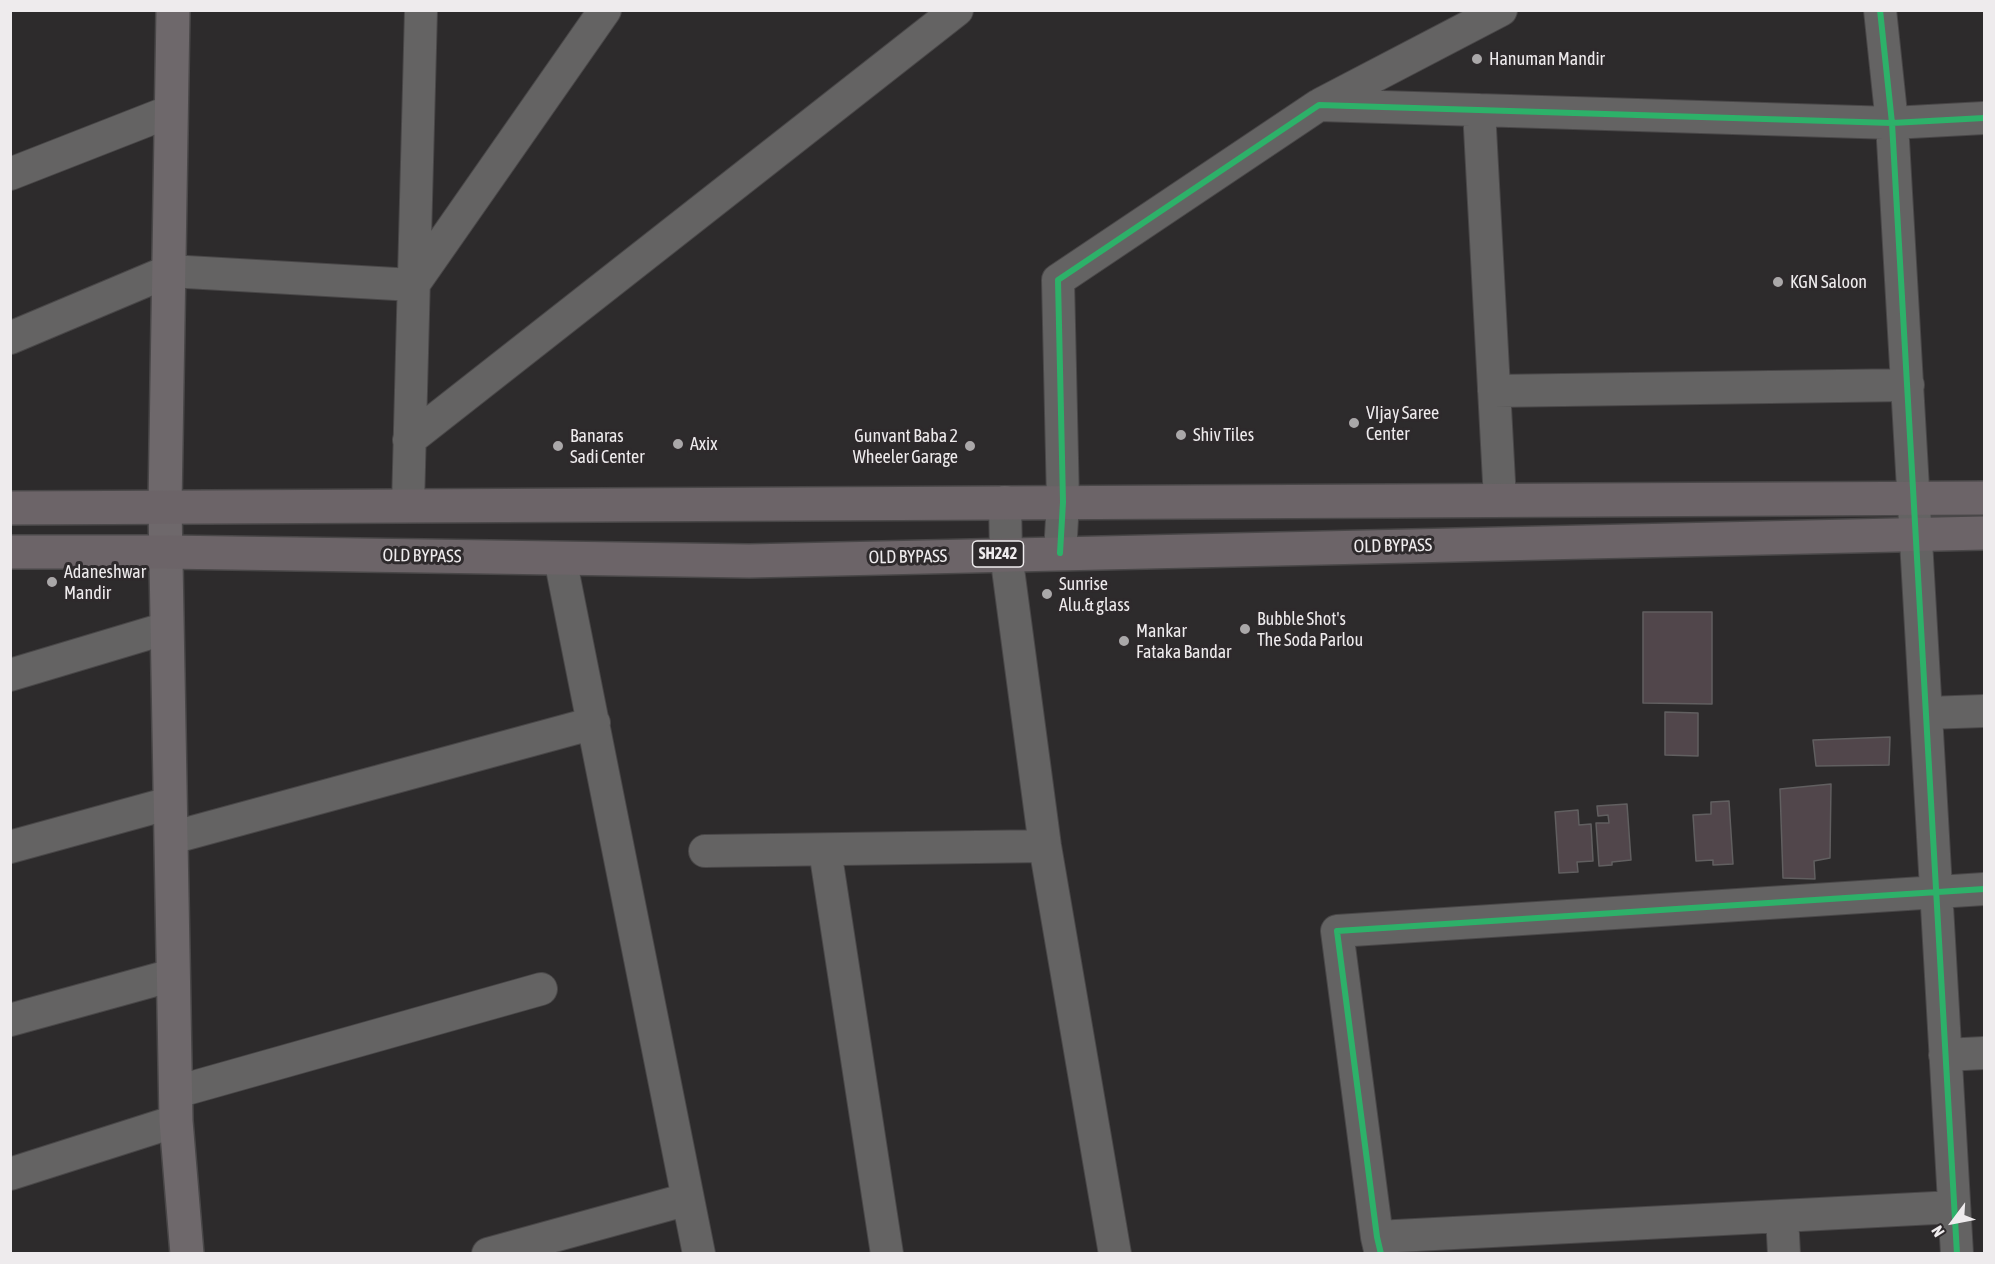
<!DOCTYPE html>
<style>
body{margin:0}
#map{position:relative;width:1995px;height:1264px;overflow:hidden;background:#2d2b2c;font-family:"Asap Condensed",sans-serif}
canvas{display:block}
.frame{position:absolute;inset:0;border:12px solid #eeebed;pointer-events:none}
.north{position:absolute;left:1923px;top:1192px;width:60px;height:60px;-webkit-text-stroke:4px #2e2a2c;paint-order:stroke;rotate:238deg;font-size:16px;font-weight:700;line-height:24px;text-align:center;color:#eeebed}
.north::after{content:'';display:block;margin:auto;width:21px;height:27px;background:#eeebed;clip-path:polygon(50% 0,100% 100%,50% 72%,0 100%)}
</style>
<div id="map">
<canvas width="1995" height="1264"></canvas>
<div class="frame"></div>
<div class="north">N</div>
</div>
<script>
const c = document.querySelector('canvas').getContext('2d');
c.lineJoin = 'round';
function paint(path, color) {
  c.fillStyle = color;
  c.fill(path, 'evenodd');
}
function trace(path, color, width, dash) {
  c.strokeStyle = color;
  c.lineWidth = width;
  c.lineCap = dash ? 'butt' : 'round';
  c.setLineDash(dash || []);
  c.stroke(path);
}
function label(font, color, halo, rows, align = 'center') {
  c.font = font + ' "Asap Condensed",sans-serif';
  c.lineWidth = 6;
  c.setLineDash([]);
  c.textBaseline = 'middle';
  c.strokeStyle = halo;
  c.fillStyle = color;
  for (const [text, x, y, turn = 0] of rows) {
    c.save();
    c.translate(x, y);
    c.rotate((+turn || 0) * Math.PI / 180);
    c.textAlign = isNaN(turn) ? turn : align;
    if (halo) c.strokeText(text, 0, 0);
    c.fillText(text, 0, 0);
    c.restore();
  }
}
const building = new Path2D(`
 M1643,612H1712V704L1643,703Z
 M1665,712L1698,713V756L1665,755Z
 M1890,737L1889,765L1816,766L1813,740Z
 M1831,784L1830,858L1814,861L1815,879L1783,878L1780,789Z
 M1729,801L1733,864L1713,865V860L1696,861L1693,815L1711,814V802Z
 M1627,804L1631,860L1612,862V865L1599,866L1596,823H1609L1608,815L1598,816L1597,806Z
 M1578,810L1579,825L1591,824L1593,861L1577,862L1578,872L1559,873L1555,812Z`);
const minor = new Path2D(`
 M1880,10L1892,123L1957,1254
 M1321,104L1501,10
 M1479,110L1500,500
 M10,174L171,111
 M10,338L169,271L413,285L605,10
 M1494,391L1908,385
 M409,440L957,10
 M1005,502L1006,554L1045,846L1115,1254
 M408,505L421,10
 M1060,553L1063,502L1058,280L1319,105L1892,123L1984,118
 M560,558L699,1254
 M10,675L167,628
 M1927,713L1984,711
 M171,838L594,723
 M10,847L170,803
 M825,850L887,1254
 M705,851L1045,846
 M10,1020L173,975
 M1945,1055L1984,1053
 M176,1092L541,989
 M10,1174L176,1121
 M1782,1216L1784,1254
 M1377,1237L1954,1207
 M488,1254L688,1199
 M1381,1254L1377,1237L1337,931L1984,889`);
const secondary = new Path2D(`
 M173,10L165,506L176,1121L187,1254`);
const primary = new Path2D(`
 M10,508L1984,498
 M10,552H166L749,561L1984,533`);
const cycleway = new Path2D(`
 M1880,10L1892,123L1957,1254
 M1060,553L1063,502L1058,280L1319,105L1892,123L1984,118
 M1381,1254L1377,1237L1337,931L1984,889`);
const markers = [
 [1477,59,6,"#aaa8a9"],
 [1778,282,6,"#aaa8a9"],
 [1354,423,6,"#aaa8a9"],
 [1181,435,6,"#aaa8a9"],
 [678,444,6,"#aaa8a9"],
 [558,446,6,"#aaa8a9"],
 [970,446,6,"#aaa8a9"],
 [52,582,6,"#aaa8a9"],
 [1047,594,6,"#aaa8a9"],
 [1245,629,6,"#aaa8a9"],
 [1124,641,6,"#aaa8a9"]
];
const shields = [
 [998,554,51]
];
const shieldNames = [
 ["SH242",998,554]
];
const poiNames = [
 ["Hanuman Mandir",1489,59],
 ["KGN Saloon",1790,282],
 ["VIjay Saree",1366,413],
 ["Center",1366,434],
 ["Shiv Tiles",1193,435],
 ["Banaras",570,436],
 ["Sadi Center",570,457],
 ["Gunvant Baba 2",958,436,"right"],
 ["Wheeler Garage",958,457,"right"],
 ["Axix",690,444],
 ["Adaneshwar",64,572],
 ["Mandir",64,593],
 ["Sunrise",1059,584],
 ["Alu.& glass",1059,605],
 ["Bubble Shot's",1257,619],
 ["The Soda Parlou",1257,640],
 ["Mankar",1136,631],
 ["Fataka Bandar",1136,652]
];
const streetNames = [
 ["OLD BYPASS",1393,546,-1],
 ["OLD BYPASS",422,556,1],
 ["OLD BYPASS",908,557,-1]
];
paint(building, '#51464b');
trace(building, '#615f60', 1.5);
trace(minor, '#494748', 34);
trace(secondary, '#494748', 36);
trace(primary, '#494748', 36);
trace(minor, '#646363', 32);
trace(secondary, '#6e686b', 33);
trace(primary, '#6c6468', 33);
trace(cycleway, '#2db169', 6);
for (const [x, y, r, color] of markers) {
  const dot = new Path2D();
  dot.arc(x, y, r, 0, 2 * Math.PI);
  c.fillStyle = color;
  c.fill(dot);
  trace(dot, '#2e2a2c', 2);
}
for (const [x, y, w] of shields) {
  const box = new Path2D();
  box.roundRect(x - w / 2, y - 13, w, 26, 4.5);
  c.fillStyle = '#2e2a2c';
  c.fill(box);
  trace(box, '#eeebed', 1.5);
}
label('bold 16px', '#eeebed', null, shieldNames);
label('18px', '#eeebed', '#2e2a2c', poiNames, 'left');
label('18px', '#eeebed', '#2e2a2c', streetNames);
</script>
